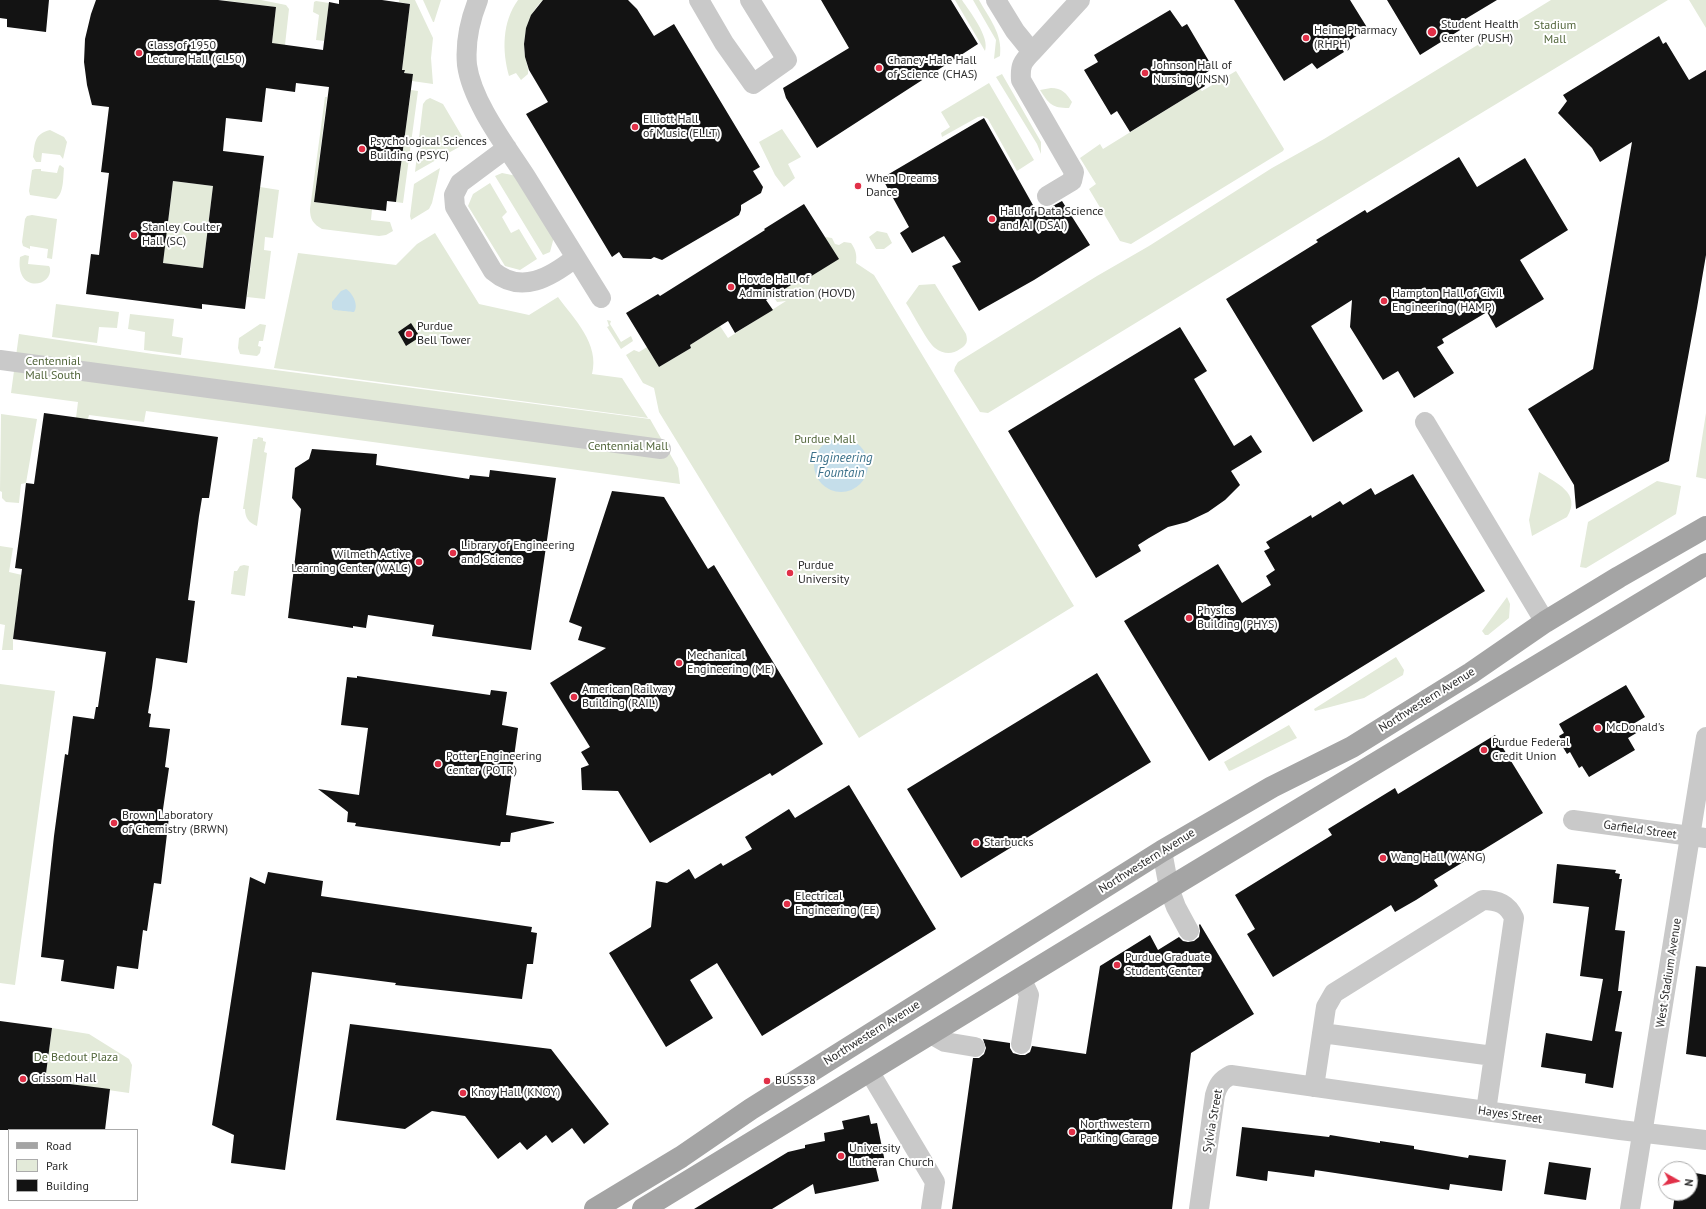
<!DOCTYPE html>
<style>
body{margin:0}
#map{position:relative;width:1706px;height:1209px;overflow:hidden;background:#fff;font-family:"PT Sans",sans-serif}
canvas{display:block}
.legend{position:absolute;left:8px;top:1129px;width:130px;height:72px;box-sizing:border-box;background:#fff;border:1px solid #ababab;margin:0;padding:5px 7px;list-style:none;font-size:12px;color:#2c2c2c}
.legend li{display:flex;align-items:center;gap:8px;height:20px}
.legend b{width:20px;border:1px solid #ababab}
.north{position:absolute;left:1658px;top:1161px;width:40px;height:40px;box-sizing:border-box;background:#fff;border:1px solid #ababab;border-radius:50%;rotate:98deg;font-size:11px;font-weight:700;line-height:16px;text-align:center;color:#2c2c2c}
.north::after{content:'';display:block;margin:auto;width:14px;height:18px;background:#e13048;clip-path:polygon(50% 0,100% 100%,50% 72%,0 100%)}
</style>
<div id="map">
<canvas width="1706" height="1209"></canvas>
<ul class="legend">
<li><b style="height:5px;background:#a4a4a4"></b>Road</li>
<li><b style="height:11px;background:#e3ead9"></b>Park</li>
<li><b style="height:11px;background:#131313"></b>Building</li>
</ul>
<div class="north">N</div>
</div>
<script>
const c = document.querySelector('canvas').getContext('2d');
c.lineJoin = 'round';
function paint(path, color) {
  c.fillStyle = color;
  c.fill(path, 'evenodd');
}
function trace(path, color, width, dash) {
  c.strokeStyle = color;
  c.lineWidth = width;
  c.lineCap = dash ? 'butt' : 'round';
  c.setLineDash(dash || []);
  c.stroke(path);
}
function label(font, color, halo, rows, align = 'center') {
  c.font = font + ' "PT Sans",sans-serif';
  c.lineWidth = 4;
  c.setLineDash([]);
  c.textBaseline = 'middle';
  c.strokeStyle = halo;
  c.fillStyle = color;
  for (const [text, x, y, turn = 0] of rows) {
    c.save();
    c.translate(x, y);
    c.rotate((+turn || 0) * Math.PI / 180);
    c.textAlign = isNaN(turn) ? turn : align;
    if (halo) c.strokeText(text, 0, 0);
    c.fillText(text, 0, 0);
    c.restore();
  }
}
const green = new Path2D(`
 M221,0H261L286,5L289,9L285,45L271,52L276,7Z
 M399,0H415L433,38L431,58L433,84L412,81L413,74L404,73L405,70H402L410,4L399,2Z
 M423,0H441L434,22H433Z
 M518,0H543C528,14 522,36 525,56C526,62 529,68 528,74L521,80L516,73L509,76C502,51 502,22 518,0Z
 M955,0H962C970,12 990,37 985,51Z
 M973,0H979C989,18 1003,34 1000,56L994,59L996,40Z
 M1551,0H1668L1303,221L988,413L980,412L954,371L955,367L958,362L1097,276L1149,246L1272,168L1324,139Z
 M1689,0H1706V28Z
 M316,1L329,3L324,41L316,40L319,15L313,12L314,2Z
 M1236,71L1284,149L1283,151L1131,244L1120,241L1089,189L1096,184L1080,158L1100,144L1103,149L1200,89L1202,91Z
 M1002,74L1041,142V154L1037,144L996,77Z
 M989,83L1034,160L1017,171L988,119L983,116L978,117L942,137L941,133L950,127L941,112Z
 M1051,88C1062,88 1066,93 1072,102L1069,108C1052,108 1049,104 1040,90Z
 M411,90L418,91L403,203L396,202Z
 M325,97H327L314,202L372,209L371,220L390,222L393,231L386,235L379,236L322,229C313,224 310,219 310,209Z
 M430,98L443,104L466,143L415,172L423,104L426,100Z
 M782,129L801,157L788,164L795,178L784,187L775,175L759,142Z
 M50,130L64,137L67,142L63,159L60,155L42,153L41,162H36L33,157C35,143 34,134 50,130Z
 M60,165L64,168C63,177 64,193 56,199L30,195L29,191L32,170L35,169H41V171L57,173L59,166Z
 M440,168L432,203L429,209L411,220L410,216L414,184Z
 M502,173L517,176L554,237L550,252L543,255L495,176Z
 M173,181L213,186L203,268L163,263Z
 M490,183L507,212L502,217L511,233L519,229L537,259L520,270L505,266L468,206L473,194Z
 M260,187L279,190L273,238L265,237L264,250L271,251L265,299L247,297Z
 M32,215L57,219L52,259L47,258L48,249L30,246V249L23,246L22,242L25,219L27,216Z
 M877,231L887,233L892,243L884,249H876L869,237Z
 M435,233L479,304L529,315L558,297C574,319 600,344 592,374L622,378L648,418L274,368L298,253L396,265L417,244Z
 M825,237L832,238L835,244L839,245L844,242L851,243C856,250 857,255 856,263L874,275L1074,606L859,738L659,412L654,388L643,383L626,355L634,350L639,352L647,347L659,367L691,348L690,345L720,326L728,338L786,301L777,302L773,296L803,278L805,280L838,259Z
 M25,255L29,256L28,264L49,266L50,268C53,287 15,294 20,257Z
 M935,284L966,334C968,341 967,345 960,349C952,355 943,354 935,348C928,343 912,312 906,303L919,285Z
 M56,304L119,312L117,328L99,327L97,343L52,337Z
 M130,314L174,319L172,336L183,338L181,355L144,350L145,332L128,329Z
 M607,320L611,321L610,324L621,342L631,336L633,341L621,349L607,327L609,326Z
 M260,324L266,325L263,341H259L258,346L261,347L260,353L257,356L240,354L238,348L239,338Z
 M19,334L153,354L650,419L678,468L680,484L146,411L144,422L89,415L88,419L76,418L78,402L11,393Z
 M1706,413V479L1696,477Z
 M1,414L37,419L26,483L21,484L19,503L6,502L2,498V492L0,491Z
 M258,437L263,438V441L266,442L264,452L267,453L257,526C249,523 245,518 245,509H243L253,439H257Z
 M1539,472C1556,483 1582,493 1567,517L1532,536L1529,520Z
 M1657,481L1681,486L1676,514L1586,568L1580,567L1588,522Z
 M0,546L13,548L9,572L22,575L13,639V650H2L5,625L0,624Z
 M244,565L249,566L245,596L231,594L234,571H237L240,566Z
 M1507,597L1510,604L1509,618L1488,635H1485L1482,631Z
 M1396,657L1404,670L1403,675L1364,698L1315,711L1314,709Z
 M0,684L55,691L15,985L0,983Z
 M1289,725L1297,738L1232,770L1229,771L1224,762Z
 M52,1028L89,1034L129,1059L132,1065L129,1093L45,1081Z`);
const water = new Path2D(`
 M346,289C353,293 359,306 354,312C352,312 335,310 334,310L332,308V302L341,291Z
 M814 465a27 27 0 1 1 54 0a27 27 0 1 1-54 0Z`);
const building = new Path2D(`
 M0,0H49L46,32L7,27V19L0,18Z
 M96,0H218L276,7L272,43L323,50L329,2L339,4V0H382L410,4L402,70H405L404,73L413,74L396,202L387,201L386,211L314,202L329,87L296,83L295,92L266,88L262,122L226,118L223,151L264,156L245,309L202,304V309L86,294L91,254L99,255L109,173L101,172L109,107L92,105L87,85L84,62L85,39L91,14ZM173,181L213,186L203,268L163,263Z
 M543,0H628L637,9L654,36L674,24L760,167L753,171L763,187L761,193L741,205V210L739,215L662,260L654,257L651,259L623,258L619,252L612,257L526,114L548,102L529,70L525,57L524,44L526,28L531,15Z
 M821,0H951L978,44L817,148L786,98L783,88L849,48Z
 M1234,0H1350L1368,29L1340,46L1344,52L1317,69L1312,63L1284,81Z
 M1387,0H1497L1462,21L1465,27L1420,55Z
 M1170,10L1182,27L1187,24L1213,68L1200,77L1205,86L1130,132L1117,111L1111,115L1084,70L1098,62L1094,55Z
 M1659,36L1663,44L1666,42L1689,80L1706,70V255L1697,308L1669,461L1576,509L1574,485L1528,409L1593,369L1632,142L1600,162L1592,148L1558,113L1567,101L1563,95Z
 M984,118L1038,214L1062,201L1090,245L1034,280L979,311L952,266L961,262L944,236L912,253L900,233L909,227L882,178Z
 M1459,157L1477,187L1525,158L1568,230L1520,260L1544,299L1496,328L1487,312L1442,339L1444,343L1437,347L1454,373L1414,398L1398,371L1383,380L1350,327L1352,300L1311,326L1363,411L1313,442L1226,299L1318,242L1316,240L1365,210L1367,213Z
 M804,204L839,259L805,280L803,278L766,300L773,310L735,333L728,321L690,345L691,348L659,367L626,313L658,294L660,296L765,230L764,229Z
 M411,323L420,337L406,346L398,332Z
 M1180,327L1207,371L1194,379L1234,446L1251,435L1262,452L1231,471L1240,485L1225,500L1208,512L1187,522L1168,527L1149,538L1138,545L1141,551L1096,578L1008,431Z
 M44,413L218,437L209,498H202L199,516L188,600L195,601L187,663L156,658L152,688L148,713L151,714L149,727L170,729L165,767L169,768L162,816L169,817L161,884L154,883L147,931L143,930L138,969L117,966L114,989L61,981L64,960L41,957L54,836L65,754L68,755L73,716L94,719L96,707H98L106,652L13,639L22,569L15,568L21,524L26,483L34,484Z
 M312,449L377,454L376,465L469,479L470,475L489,477L490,470L556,478L531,650L432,636L434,625L368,615L366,628L353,626V628L288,618L301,509L292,498L295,468L309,459Z
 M1413,474L1485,591L1209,761L1124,621L1218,564L1242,603L1271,585L1266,576L1275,570L1264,551L1270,548L1266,542L1311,515L1312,518L1340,501L1343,505L1371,488L1375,495Z
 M612,491L664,497L708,569L714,565L823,744L772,776L770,773L650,843L618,791L582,790L581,768L589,765L581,752L590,747L550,683L606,648L578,640L582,627L569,622Z
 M1097,673L1151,762L961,878L907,789Z
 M357,676L490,695L491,690L507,692L502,725L518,728L506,815L554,822V823L511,833L510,842H501L500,846L355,826L356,823L347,822L348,812L318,789L359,795L368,728L341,725L347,677L357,678Z
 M1626,685L1645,717L1633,724L1638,732L1628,738L1635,750L1589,777L1582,766L1579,768L1570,752L1567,754L1558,739L1560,738L1559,736L1564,733L1559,724Z
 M1495,735L1543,813L1434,880L1438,886L1416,900L1395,912L1391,905L1273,977L1247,934L1255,929L1235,895L1332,835L1328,829L1395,788L1398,794Z
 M849,785L936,929L762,1036L717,963L690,980L713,1018L666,1047L609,953L651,927L656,881L667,883L689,869L695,879L721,863L723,866L752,849L745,837L789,809L795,818Z
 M1557,864L1616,870L1615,873L1620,874L1619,879H1622L1615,930L1625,931L1618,991H1622L1615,1031L1622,1032L1613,1088L1585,1083L1586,1074L1541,1067L1546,1033L1592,1041L1603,979L1580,976L1589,907L1553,903Z
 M268,872L323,881L321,896L532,927L531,932L537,933L533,964H527L522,999L395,985L396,983L312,972L285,1170L231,1163L234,1135L212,1125L250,877L265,884Z
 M1200,924L1254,1014L1191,1053L1172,1209H952L973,1058H979L984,1054L986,1048L983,1039L1010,1043V1048L1013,1053L1020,1055H1025L1030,1052L1032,1046L1086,1054L1100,966L1150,935L1158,950L1179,937L1183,941L1188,942L1194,941L1199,937L1200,931L1199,925Z
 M1696,966L1706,967V1057L1686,1054Z
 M0,1021L52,1028L45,1081L110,1089L105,1130H0Z
 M350,1024L551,1049L609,1124L584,1144L572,1128L552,1143L546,1135L527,1150L520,1142L498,1159L465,1116L432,1111L405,1129L336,1120Z
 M869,1115L871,1124L877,1123L885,1162L875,1164L879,1181L815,1194L813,1184L772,1209H694L788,1152L805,1148V1145L825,1141L824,1133L844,1129L842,1121Z
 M1242,1127L1329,1137L1330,1135L1380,1143V1141L1414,1146V1149L1468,1158L1469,1155L1506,1160L1502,1191L1450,1184L1449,1190L1315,1170L1314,1177L1268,1171L1267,1181L1236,1176Z
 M1549,1162L1591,1168L1586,1200L1544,1194Z
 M1690,1172L1706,1175V1209H1673L1675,1193H1690Z`);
const minor = new Path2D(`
 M478,0C470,20 465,43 467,65C472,102 506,146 526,177C551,217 576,258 601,298
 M699,0L724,43L753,84L787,60L750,0
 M996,0L1015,31L1032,52
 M507,148L460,183L454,195L455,207L493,271C521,295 551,277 575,258
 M1047,196L1072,181L1074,172L1021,80C1020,66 1022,62 1032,52L1080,0
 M0,360L661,449
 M1425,422L1545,622
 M1573,820L1706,838
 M1162,851L1169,888L1176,907L1189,931
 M1322,1033L1493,1056
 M931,1034L945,1042L975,1047
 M1021,1044L1029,995L1021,978
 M869,1071L935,1182L931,1209
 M1314,1087L1326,1007L1334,993L1483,900C1498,900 1508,904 1514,918L1486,1111
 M1199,1209L1215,1095C1218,1085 1221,1080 1231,1075L1620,1130L1706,1140
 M1630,1209L1706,737`);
const major = new Path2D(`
 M595,1209L681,1157L751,1109L1162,851L1272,787L1352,747L1471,673L1545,622L1619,577L1706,527
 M643,1209L1169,888L1706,564`);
const markers = [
 [1432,32,5,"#e13048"],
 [1306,38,4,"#e13048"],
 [139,53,4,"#e13048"],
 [879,68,4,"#e13048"],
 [1145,73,4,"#e13048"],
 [635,127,4,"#e13048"],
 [362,149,4,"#e13048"],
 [858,186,4,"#e13048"],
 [992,219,4,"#e13048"],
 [134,235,4,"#e13048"],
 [731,287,4,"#e13048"],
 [1384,301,4,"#e13048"],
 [409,334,4,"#e13048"],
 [453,553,4,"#e13048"],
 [419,562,4,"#e13048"],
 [790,573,4,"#e13048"],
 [1189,618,4,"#e13048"],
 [679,663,4,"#e13048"],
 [574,697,4,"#e13048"],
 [1598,728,4,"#e13048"],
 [1484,750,4,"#e13048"],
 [438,764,4,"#e13048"],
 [114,823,4,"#e13048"],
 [976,843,4,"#e13048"],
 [1383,858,4,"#e13048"],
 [787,904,4,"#e13048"],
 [1117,965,4,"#e13048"],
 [23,1079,4,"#e13048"],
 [767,1081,4,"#e13048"],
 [463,1093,4,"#e13048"],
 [1072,1132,4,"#e13048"],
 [841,1156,4,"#e13048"]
];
const poiNames = [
 ["Student Health",1441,25],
 ["Center (PUSH)",1441,39],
 ["Heine Pharmacy",1314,31],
 ["(RHPH)",1314,45],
 ["Class of 1950",147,46],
 ["Lecture Hall (CL50)",147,60],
 ["Chaney-Hale Hall",887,61],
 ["of Science (CHAS)",887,75],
 ["Johnson Hall of",1153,66],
 ["Nursing (JNSN)",1153,80],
 ["Elliott Hall",643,120],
 ["of Music (ELLT)",643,134],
 ["Psychological Sciences",370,142],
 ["Building (PSYC)",370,156],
 ["When Dreams",866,179],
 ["Dance",866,193],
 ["Hall of Data Science",1000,212],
 ["and AI (DSAI)",1000,226],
 ["Stanley Coulter",142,228],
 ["Hall (SC)",142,242],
 ["Hovde Hall of",739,280],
 ["Administration (HOVD)",739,294],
 ["Hampton Hall of Civil",1392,294],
 ["Engineering (HAMP)",1392,308],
 ["Purdue",417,327],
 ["Bell Tower",417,341],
 ["Library of Engineering",461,546],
 ["and Science",461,560],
 ["Wilmeth Active",411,555,"right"],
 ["Learning Center (WALC)",411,569,"right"],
 ["Purdue",798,566],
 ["University",798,580],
 ["Physics",1197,611],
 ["Building (PHYS)",1197,625],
 ["Mechanical",687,656],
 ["Engineering (ME)",687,670],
 ["American Railway",582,690],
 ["Building (RAIL)",582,704],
 ["McDonald's",1606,728],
 ["Purdue Federal",1492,743],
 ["Credit Union",1492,757],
 ["Potter Engineering",446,757],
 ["Center (POTR)",446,771],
 ["Brown Laboratory",122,816],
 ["of Chemistry (BRWN)",122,830],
 ["Starbucks",984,843],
 ["Wang Hall (WANG)",1391,858],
 ["Electrical",795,897],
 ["Engineering (EE)",795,911],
 ["Purdue Graduate",1125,958],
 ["Student Center",1125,972],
 ["Grissom Hall",31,1079],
 ["BUS538",775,1081],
 ["Knoy Hall (KNOY)",471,1093],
 ["Northwestern",1080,1125],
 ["Parking Garage",1080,1139],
 ["University",849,1149],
 ["Lutheran Church",849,1163]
];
const parkNames = [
 ["Stadium",1555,26],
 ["Mall",1555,40],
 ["Centennial",53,362],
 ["Mall South",53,376],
 ["Purdue Mall",825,440],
 ["Centennial Mall",628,447],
 ["De Bedout Plaza",76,1058]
];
const streetNames = [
 ["Northwestern Avenue",1427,700,-32],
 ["Garfield Street",1640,830,8],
 ["Northwestern Avenue",1147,861,-32],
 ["West Stadium Avenue",1669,973,-81],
 ["Northwestern Avenue",872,1033,-32],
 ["Hayes Street",1510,1115,8],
 ["Sylvia Street",1213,1121,-80]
];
const waterNames = [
 ["Engineering",841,458],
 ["Fountain",841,473]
];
paint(green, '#e3ead9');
paint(water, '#c5deea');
paint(building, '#131313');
trace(minor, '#c9c9c9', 20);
trace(major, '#a4a4a4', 22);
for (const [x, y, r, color] of markers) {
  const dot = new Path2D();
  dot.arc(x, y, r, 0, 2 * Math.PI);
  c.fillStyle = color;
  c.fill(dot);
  trace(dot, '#fff', 1.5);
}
label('12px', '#2c2c2c', '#fff', poiNames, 'left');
label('12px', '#52663b', '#fff', parkNames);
label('12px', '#2c2c2c', '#fff', streetNames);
label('italic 13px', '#3d728b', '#fff', waterNames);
</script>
